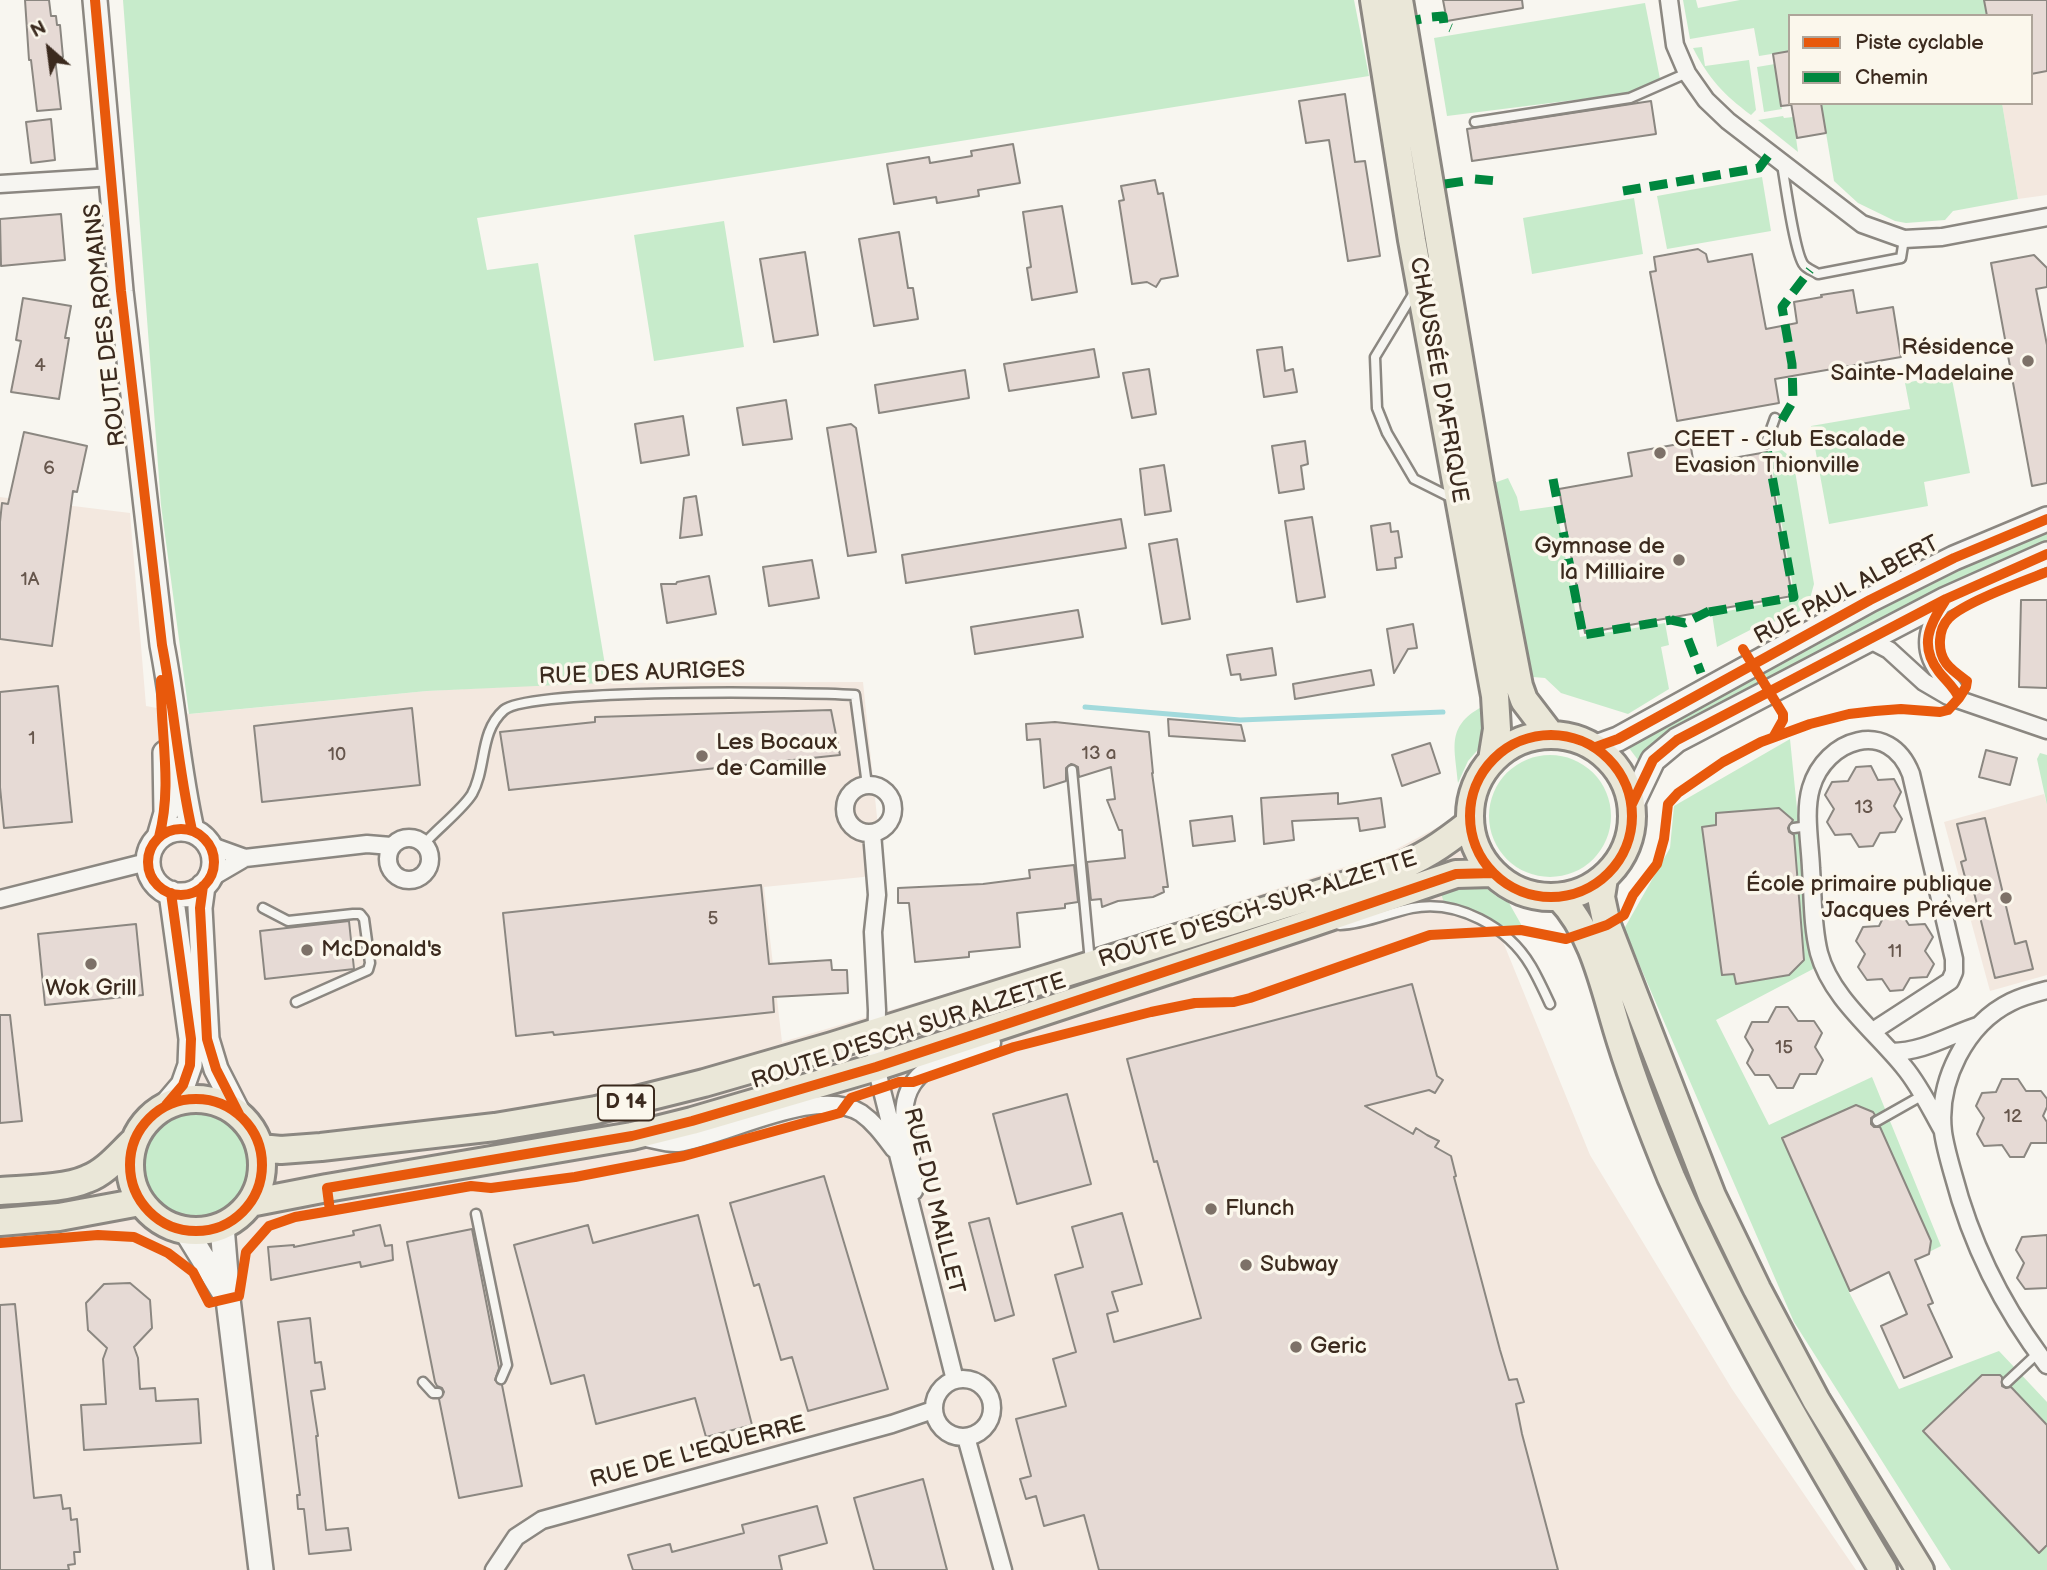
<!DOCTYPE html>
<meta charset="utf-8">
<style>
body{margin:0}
#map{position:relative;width:2047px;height:1570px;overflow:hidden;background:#f8f6f0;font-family:"Balsamiq Sans",sans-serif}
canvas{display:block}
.legend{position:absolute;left:1788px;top:14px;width:245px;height:91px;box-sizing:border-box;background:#fbf7ec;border:2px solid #aea59a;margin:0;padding:9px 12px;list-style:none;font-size:21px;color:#3b2a1e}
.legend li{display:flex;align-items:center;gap:14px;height:35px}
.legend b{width:35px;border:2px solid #aea59a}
.north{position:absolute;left:14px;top:14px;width:70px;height:70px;-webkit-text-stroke:5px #fbf7ec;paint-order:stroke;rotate:332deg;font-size:19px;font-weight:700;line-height:28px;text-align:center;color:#3b2a1e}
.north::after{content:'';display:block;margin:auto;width:24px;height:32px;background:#3b2a1e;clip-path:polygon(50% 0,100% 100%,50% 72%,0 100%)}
</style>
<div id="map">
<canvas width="2047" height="1570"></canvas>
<ul class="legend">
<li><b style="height:9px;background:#e8590c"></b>Piste cyclable</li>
<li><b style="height:9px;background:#00873e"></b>Chemin</li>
</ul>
<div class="north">N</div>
</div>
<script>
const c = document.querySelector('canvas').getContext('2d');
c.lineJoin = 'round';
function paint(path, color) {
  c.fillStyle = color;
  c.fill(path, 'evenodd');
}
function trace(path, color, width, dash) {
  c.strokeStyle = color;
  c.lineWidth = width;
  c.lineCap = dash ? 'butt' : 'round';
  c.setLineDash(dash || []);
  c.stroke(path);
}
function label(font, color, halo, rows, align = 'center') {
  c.font = font + ' "Balsamiq Sans",sans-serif';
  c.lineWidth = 7;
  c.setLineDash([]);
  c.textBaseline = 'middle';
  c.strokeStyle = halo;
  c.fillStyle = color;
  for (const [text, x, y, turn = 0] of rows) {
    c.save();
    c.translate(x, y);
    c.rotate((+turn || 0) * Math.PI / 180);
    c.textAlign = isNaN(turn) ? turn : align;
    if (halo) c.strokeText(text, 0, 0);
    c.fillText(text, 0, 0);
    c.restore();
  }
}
const built = new Path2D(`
 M2047,0V195L2018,199L2002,103H2031V16Z
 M0,497L130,513L146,706L190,714L427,691L575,683L863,682L883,875L764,887L782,1042L1020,972L1391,852L1453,819L1459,849L1488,905L1590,1155L1732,1389L1856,1570H0Z
 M2044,794L2047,805V975L1990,991L1944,822Z`);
const green = new Path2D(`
 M123,0H1354L1369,76L477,218L487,270L538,263L607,677L602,683L427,691L189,714L161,505Z
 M1683,0H1696L1698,8L1740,0H1984L1987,16H1790V51L1759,56L1754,28L1690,39Z
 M1645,3L1662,89L1447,116L1434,38Z
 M1702,47L1705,66L1749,60L1756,110L1751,115C1723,94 1709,79 1693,48Z
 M1775,64L1782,109L1764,112L1757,67Z
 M1821,103H2002L2018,199L1953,211L1945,220L1906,223L1895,221L1858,203L1834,181Z
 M1783,116L1784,118L1793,117L1798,152L1758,120Z
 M1762,177L1771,231L1667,249L1657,196Z
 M1634,198L1643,254L1532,274L1523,218Z
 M724,221L744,347L654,361L634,235Z
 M1951,374L1970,473L1924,482L1928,506L1829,524L1811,426L1910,409L1905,383Z
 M1782,450L1793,459L1814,584L1808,606L1790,617L1756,627L1717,647L1712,614L1795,598L1769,453Z
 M1508,478L1517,497L1520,511L1556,506L1580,637L1665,623L1669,645L1661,647L1669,689L1628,714L1561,693L1545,678L1533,677L1494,483Z
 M2047,530V544L1681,726L1655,742L1638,760L1626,744C1706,700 1787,655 1869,613C1927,583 1985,553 2047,530Z
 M1485,705L1488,719L1483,744L1468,761L1458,783C1455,746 1445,726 1485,705Z
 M1790,739L1813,969L1716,1020L1769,1125L1872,1077L1941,1246L1849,1292L1899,1389L1999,1351L2047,1402V1570H1951L1794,1322L1624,929L1670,848L1674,806Z
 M2040,753L2047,755V805L2037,759Z
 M1489 816a61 61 0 1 1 122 0a61 61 0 1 1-122 0Z
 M1482,884L1496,896L1509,903L1522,926H1503L1480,913L1444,902L1439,889Z
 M143 1165a55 55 0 1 1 110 0a55 55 0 1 1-110 0Z`);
const stream = new Path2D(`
 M1085,707L1240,720L1443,712`);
const building = new Path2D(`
 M25,0H49L51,16H56L57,25H60L63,57L55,58L61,109L37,111L31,60H29Z
 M1443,0H1522L1523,8L1447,21Z
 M1984,0H2047V71L2031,74V16H1987Z
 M1790,51V105L1781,106L1773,54Z
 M1345,94L1355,162L1365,161L1380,256L1348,261L1329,140L1306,143L1299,101Z
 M1651,101L1656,134L1472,161L1467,129Z
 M1791,103H1821L1826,133L1797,138Z
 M51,119L55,160L31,163L26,122Z
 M1013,144L1020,183L978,190L979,196L937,203L936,197L894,204L887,164L929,157L930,163L972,156L971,151Z
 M1155,180L1158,194L1163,193L1178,276L1161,279L1156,287L1147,282L1132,284L1119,201L1124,200L1121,186Z
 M1062,206L1077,292L1032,300L1027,268L1031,267L1023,212Z
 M61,214L65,260L1,266L0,219Z
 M899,232L908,288H913L918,319L874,326L859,239Z
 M1698,249L1706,254L1708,262L1752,254L1766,329L1797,323L1794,302L1822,297L1821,295L1853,290L1857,313L1893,307L1901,357L1775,379L1779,403L1677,421L1650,272L1656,271L1654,257Z
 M805,252L818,335L774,342L760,259Z
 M2034,255L2047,268V287L2036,289L2047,345V483L2032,486L1991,263Z
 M23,298L71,306L65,338H69L59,399L11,392L21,341L16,340Z
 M1282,347L1285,371L1293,369L1297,392L1264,397L1257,350Z
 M1094,349L1099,377L1009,391L1004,364Z
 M1149,369L1156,414L1132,418L1123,373Z
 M965,370L969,398L879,413L875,385Z
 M786,400L792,439L743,445L737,408Z
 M683,416L689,455L641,463L635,424Z
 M851,424L856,428L876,552L848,556L827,428Z
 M24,432L87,446L77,492L73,491L52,646L0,639V522L2,503L8,504Z
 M1305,441L1308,464L1301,466L1304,489L1279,493L1272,446Z
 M1690,442L1694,465L1767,452L1792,596L1585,633L1559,489L1632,476L1628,453Z
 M1164,465L1171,511L1145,515L1140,469Z
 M696,496L702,535L680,538L684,498Z
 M1312,517L1325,597L1297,602L1285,521Z
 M1121,519L1126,548L906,583L902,555Z
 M1390,523L1391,532L1398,531L1402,557L1395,558L1396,568L1377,570L1371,526Z
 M1177,539L1190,619L1162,624L1149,544Z
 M812,560L819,598L769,606L763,567Z
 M709,576L716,614L667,623L661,584H676L677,582Z
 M2021,600H2047V688L2019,687Z
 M1078,610L1083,637L975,654L971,627Z
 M1413,624L1417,648L1408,649L1394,673L1387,629Z
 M1272,648L1276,675L1241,680L1240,674L1231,675L1227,655Z
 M1371,670L1374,685L1295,699L1293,684Z
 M58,686L72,822L4,828L0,787V692Z
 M412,708L420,785L262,802L254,726Z
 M831,710L840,755L509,790L500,732L595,722V717Z
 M1168,719L1241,725L1245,741L1169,736Z
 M1055,722L1149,732L1153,773H1152L1168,887H1163L1164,892L1153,897L1118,901L1102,907L1101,899L1091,900L1087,862L1125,858L1122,830H1119L1107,800L1115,799L1111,767L1079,777L1078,767L1071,764L1066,768V781L1044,788L1040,739L1027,740L1026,724Z
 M1430,743L1440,773L1402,786L1392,755Z
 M1986,750L2017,758L2010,785L1979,777Z
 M1871,766L1878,780L1894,779L1901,792L1894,806L1902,819L1895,832L1880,833L1873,846L1859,847L1851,834L1835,835L1827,822L1834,809L1825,795L1832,782L1848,781L1856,767Z
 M1338,793V804L1381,798L1385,827L1360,831L1358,818L1292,821L1294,840L1264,844L1261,798Z
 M1779,808L1793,820L1788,828L1789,832L1794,835L1804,960L1789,975L1736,984L1734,974L1722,975L1702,827L1716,825V813Z
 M1232,816L1235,841L1193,846L1190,821Z
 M1985,818L2015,944L2026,941L2033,969L1995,978L1971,880L1966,881L1961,862L1966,860L1957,824Z
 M1074,865L1078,902L1065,904V908L1017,913L1020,947L969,952V957L915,962L909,903H898V888L983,884L1030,878L1029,870Z
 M761,885L769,964L831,960L832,970H847L848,993L773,997L774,1012L554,1035L553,1032L516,1036L503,913Z
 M1900,911L1909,925L1925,924L1933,937L1925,951L1934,964L1927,977L1910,978L1903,990L1890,991L1882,979L1867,980L1858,967L1865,954L1856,941L1863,927L1879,926L1886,912Z
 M349,921L354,969L265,979L260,931Z
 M136,924L143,995L45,1005L38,934Z
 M1412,984L1437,1076L1443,1080L1435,1093L1429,1090L1365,1106L1413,1134L1416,1128L1427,1135L1439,1141L1435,1147L1451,1156L1456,1176L1454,1177L1500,1350L1509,1380L1517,1379L1524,1402L1516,1404L1522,1434L1558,1570H1099L1084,1515L1044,1526L1036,1496L1026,1499L1020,1479L1031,1476L1016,1419L1066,1406L1053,1359L1076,1352L1055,1275L1083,1267L1072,1227L1122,1213L1142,1284L1112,1292L1118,1311L1107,1314L1114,1342L1201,1318L1157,1161L1154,1162L1127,1059Z
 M1776,1007H1788L1798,1021H1814L1822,1033L1815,1047L1823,1060L1816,1074H1800L1793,1088H1777L1769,1075H1755L1747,1063L1753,1050L1745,1037L1752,1022H1768Z
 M0,1015H10L22,1121L0,1123Z
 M2002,1079H2018L2026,1091H2041L2047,1099V1107L2043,1116L2047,1122V1143H2031L2024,1157H2010L2002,1145L1984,1146L1977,1134L1984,1118L1976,1106L1982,1093L1996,1092Z
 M1067,1094L1091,1184L1017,1204L993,1114Z
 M1856,1105L1873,1112L1875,1115L1871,1118V1124L1874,1127H1880L1931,1241L1929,1254L1915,1260L1933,1303L1928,1305L1952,1357L1904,1378L1881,1326L1907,1314L1889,1272L1850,1291L1782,1138Z
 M824,1176L888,1389L808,1411L792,1357L781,1360L759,1284L754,1286L730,1203Z
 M698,1215L752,1425L706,1437L695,1398L596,1424L584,1375L551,1384L514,1245L588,1225L593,1243Z
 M989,1218L1014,1315L995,1321L969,1223Z
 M380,1225L385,1246L392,1245L393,1260L361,1267L360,1262L271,1280L268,1247L294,1245V1247L354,1235L353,1231Z
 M472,1229L499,1368L495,1380L502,1385L522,1486L459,1498L439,1399L444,1392L442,1388L437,1386L435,1382L407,1242Z
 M2047,1235V1288L2025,1289L2017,1278L2024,1263L2016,1250L2022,1237Z
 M130,1283L150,1300L152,1328L134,1347L138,1358L140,1389L155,1388L156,1401L198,1399L201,1443L84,1450L81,1405L106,1404L103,1359L107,1348L88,1330L86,1303L104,1284Z
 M15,1304L34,1498L61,1495L63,1509L70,1508L71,1520L77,1519L80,1552H74L75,1564L68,1565L69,1570H0V1305Z
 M310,1318L315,1363L321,1362L325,1389L311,1391L318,1436H316L326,1530L348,1528L351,1550L309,1554L304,1509H298L297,1495H300L278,1322Z
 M1982,1375H2000L2002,1377V1386L2006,1388L2011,1387L2047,1425V1545L2039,1553L1923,1431Z
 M923,1479L947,1570H874L854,1498Z
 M817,1506L827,1543L779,1556L782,1570H633L628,1555L670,1544L672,1552L744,1533L742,1525Z`);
const lane = new Path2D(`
 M1475,122L1630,98L1687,73
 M1782,164C1785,182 1795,255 1804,265C1807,269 1814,271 1818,274L1901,258L1904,239
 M1415,291L1375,357L1377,408L1387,433L1414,479L1454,499
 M1766,443L1775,418
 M1072,770L1090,962
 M1794,828L1809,826
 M424,844C437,829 463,809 472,794C487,767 479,732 504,710C528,688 808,692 855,695L867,785
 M263,908L288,921L353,914H360L364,919L370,963L368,970L296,1002
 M1340,925C1365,924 1388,913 1412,908C1457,899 1508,927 1531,966C1538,978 1544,991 1550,1004
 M1877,1121L1923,1095
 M476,1214L507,1365L501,1379
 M423,1382L433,1393H438
 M2007,1382L2038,1353`);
const street = new Path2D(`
 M1669,0L1675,45L1687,73L1706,100L1728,121L1862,224L1904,239L1942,237L2047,217
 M0,184L112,177
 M1943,603C1927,628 1920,650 1942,676C1949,683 1955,688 1959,698
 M1868,639L1889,650L1924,682L1948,696L2047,730
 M845 809a24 24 0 1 1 48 0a24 24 0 1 1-48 0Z
 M872,833L877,895L873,932L877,1010L876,1067L955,1380
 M388 859a21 21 0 1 1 42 0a21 21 0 1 1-42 0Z
 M209,845L245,858
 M209,879L245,858L367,844L391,846
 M0,899L147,862
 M2047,990C2035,993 2023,996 2011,1002C1966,1024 1937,1081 1943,1132C1945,1146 1949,1160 1953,1174C1971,1243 2003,1308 2047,1365
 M1873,1031L1950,981L1954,972V959L1911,774C1889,717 1825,739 1811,788C1804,812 1810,843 1811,868C1813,896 1812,925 1819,953C1831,998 1876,1032 1904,1067C1920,1086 1931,1110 1943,1131
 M1891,1052C1924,1052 1949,1035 1980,1025
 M646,1138C656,1140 668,1144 678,1143C727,1136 817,1085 861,1113C875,1123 884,1136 894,1149
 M914,1191C914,1170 909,1152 906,1132C894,1069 944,1058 992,1043
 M934 1408a29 29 0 1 1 58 0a29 29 0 1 1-58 0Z
 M966,1437L1003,1570
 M494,1570L516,1537L542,1520L892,1424L933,1410`);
const secondary = new Path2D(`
 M95,0L121,291L162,645C174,706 178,769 192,830
 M1596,747L1618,739L1870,600L1954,558L2047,519
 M1632,804L1653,760L1677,740L1946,599L2047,554
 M148 862a33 33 0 1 1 66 0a33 33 0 1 1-66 0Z
 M159,837L166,813L165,753
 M203,886L200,908L207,1039L216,1069L240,1116
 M166,1105L183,1085L190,1065L191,1039L171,893
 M222,1226L228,1299L261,1570
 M186,1231L226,1296`);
const primary = new Path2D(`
 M1374,0L1412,240L1495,696L1497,729L1492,760
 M1399,0L1480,483L1519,686L1524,700L1550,734
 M1470 816a81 81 0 1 1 162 0a81 81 0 1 1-162 0Z
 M1604,878L1601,897L1607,925L1712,1196L1757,1289L1816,1400L1920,1570
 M1559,897C1596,935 1605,993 1621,1042C1635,1087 1653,1133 1671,1177C1731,1313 1807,1442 1883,1570
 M130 1165a66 66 0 1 1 132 0a66 66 0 1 1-132 0Z
 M260,1148L281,1150L321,1147L495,1127L596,1110L704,1083L832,1046L1388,872C1423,858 1441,846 1470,823
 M0,1191C25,1189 65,1189 87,1179C106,1172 120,1154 134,1141
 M250,1203L327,1188L632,1136L692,1121L876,1067L1312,923L1456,874L1493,873
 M0,1222L59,1217L140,1202`);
const quiet = new Path2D(`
 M1432,17L1443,16L1444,25L1451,28
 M1416,20L1421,19
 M1475,179L1497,181
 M1445,184L1465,181
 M1623,191L1759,168L1771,152
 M1782,420L1793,401L1792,364L1782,307L1810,270
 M1553,479L1583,635L1671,620
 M1709,612L1794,597L1766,443
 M1670,617L1671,620L1685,623L1709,611
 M1688,639L1701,673`);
const cycleway = new Path2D(`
 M95,0L121,291L162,645C174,706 178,769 192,830
 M1945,601C1929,625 1919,646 1939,672C1946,681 1954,687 1959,698
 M1743,649L1783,714V720L1774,736
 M1470 816a81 81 0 1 1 162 0a81 81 0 1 1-162 0Z
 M1596,747L1618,739L1870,600L1954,558L2047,519
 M1632,804L1653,760L1677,740L1946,599L2047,554
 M148 862a33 33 0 1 1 66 0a33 33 0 1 1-66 0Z
 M159,837C173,785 160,733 161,680
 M203,886L200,908L207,1039L216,1069L240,1116
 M130 1165a66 66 0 1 1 132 0a66 66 0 1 1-132 0Z
 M166,1105L183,1085L190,1065L191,1039L171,893
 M330,1211L471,1186L491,1188L575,1177L684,1156L840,1113L851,1098L899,1082H913L1014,1047L1151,1012L1195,1003L1234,1002L1250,998L1430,935L1521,930L1566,939L1607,925L1624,915L1633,895L1657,864L1664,839L1668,804L1678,793L1723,762L1761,742L1810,724L1849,714L1875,711L1901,709L1940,712L1948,710L1959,698L1966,687L1967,681C1960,676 1951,670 1946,663C1937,651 1938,629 1949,618C1965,602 2024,581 2047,572
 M0,1243L98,1235L134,1237L168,1253L193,1272L209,1303L239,1296L246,1252L269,1226L295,1217L330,1211L327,1188L632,1136L692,1121L876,1067L1312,923L1456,874L1493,873`);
const markers = [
 [2028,361,7,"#7d7168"],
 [1660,453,7,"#7d7168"],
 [1679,560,7,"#7d7168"],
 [702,756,7,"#7d7168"],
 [2006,898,7,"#7d7168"],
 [307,950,7,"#7d7168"],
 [91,964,7,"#7d7168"],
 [1211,1209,7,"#7d7168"],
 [1246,1265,7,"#7d7168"],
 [1296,1347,7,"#7d7168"]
];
const numberNames = [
 ["4",40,366],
 ["6",49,469],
 ["1A",30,580],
 ["1",32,739],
 ["13 a",1099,754],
 ["10",337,755],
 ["13",1864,808],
 ["5",713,919],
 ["11",1895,952],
 ["15",1784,1048],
 ["12",2013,1117]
];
const shields = [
 [626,1103,56]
];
const shieldNames = [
 ["D 14",626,1103]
];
const streetNames = [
 ["ROUTE DES ROMAINS",106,325,-96],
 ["CHAUSSÉE D'AFRIQUE",1438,380,80],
 ["RUE PAUL ALBERT",1847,591,-28],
 ["RUE DES AURIGES",642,674,-2],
 ["ROUTE D'ESCH-SUR-ALZETTE",1258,910,-18],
 ["ROUTE D'ESCH SUR ALZETTE",909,1032,-18],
 ["RUE DU MAILLET",933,1201,76],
 ["RUE DE L'EQUERRE",698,1453,-15]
];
const poiNames = [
 ["Résidence",2014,348,"right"],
 ["Sainte-Madelaine",2014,374,"right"],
 ["CEET - Club Escalade",1674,440],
 ["Evasion Thionville",1674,466],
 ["Gymnase de",1665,547,"right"],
 ["la Milliaire",1665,573,"right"],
 ["Les Bocaux",716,743],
 ["de Camille",716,769],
 ["École primaire publique",1992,885,"right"],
 ["Jacques Prévert",1992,911,"right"],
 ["McDonald's",321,950],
 ["Wok Grill",91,989,"center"],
 ["Flunch",1225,1209],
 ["Subway",1260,1265],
 ["Geric",1310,1347]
];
paint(built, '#f3e8df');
paint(green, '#c7ebcb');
trace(stream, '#a2dadc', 5);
paint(building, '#e6dad5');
trace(building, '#8b8781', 2);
trace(lane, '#8b8781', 13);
trace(street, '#8b8781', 21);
trace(secondary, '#8b8781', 28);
trace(primary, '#8b8781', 32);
trace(lane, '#f6f5f1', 8);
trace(street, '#f6f5f1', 16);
trace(secondary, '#f6f5f1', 23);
trace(primary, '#eae7d8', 26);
trace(quiet, '#00873e', 9, [18, 9]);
trace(cycleway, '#e8590c', 10);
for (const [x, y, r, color] of markers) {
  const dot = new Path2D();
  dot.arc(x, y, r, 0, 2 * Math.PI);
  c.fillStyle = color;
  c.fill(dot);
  trace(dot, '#fbf7ec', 2.5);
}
label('19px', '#66564c', null, numberNames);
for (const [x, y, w] of shields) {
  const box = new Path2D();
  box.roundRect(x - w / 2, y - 17.5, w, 35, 5);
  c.fillStyle = '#fbf7ec';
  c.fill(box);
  trace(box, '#3b2a1e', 2);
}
label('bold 21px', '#3b2a1e', null, shieldNames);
label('23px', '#3b2a1e', '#fbf7ec', streetNames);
label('23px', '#3b2a1e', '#fbf7ec', poiNames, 'left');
</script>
